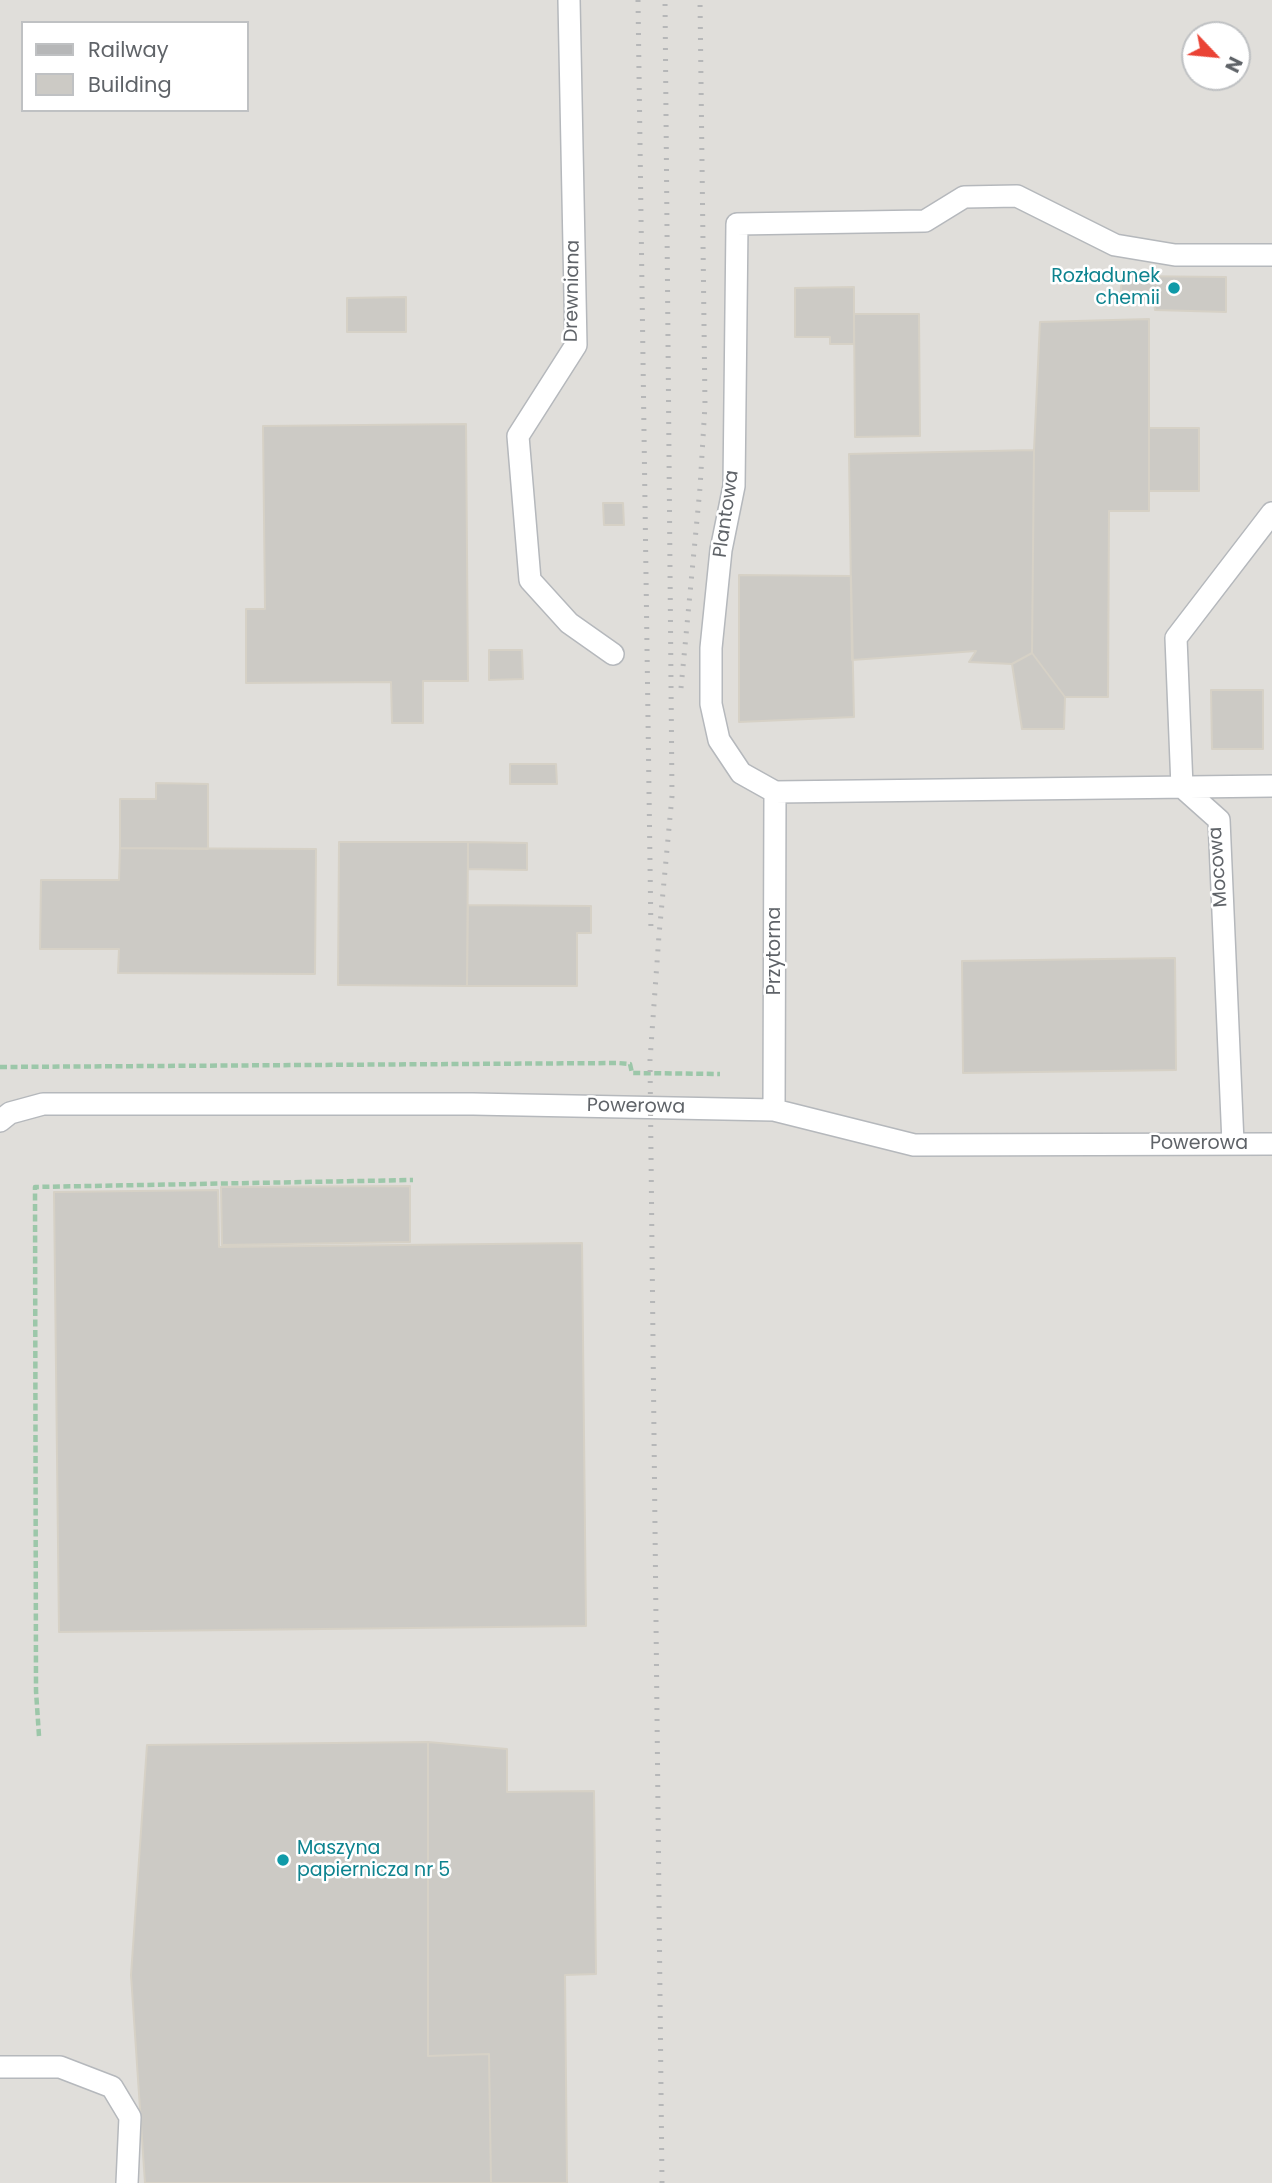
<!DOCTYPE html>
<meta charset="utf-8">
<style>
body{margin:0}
#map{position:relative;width:1272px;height:2183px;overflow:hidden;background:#f1efe8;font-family:Poppins,sans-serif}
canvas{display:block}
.legend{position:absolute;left:21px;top:21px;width:228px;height:91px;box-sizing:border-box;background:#fff;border:2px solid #bfc1c3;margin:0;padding:9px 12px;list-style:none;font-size:21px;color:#5f6368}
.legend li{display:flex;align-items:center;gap:14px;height:35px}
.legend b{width:35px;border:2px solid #bfc1c3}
.north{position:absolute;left:1181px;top:21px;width:70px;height:70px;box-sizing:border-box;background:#fff;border:2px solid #bfc1c3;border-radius:50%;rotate:116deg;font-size:19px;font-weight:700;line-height:28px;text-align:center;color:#5f6368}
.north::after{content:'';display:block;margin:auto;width:24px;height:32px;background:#ea4335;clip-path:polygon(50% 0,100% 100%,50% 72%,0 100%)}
</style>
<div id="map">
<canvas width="1272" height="2183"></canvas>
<ul class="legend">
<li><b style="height:9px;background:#b6b7b8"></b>Railway</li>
<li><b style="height:19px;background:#cccac5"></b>Building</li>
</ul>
<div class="north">N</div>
</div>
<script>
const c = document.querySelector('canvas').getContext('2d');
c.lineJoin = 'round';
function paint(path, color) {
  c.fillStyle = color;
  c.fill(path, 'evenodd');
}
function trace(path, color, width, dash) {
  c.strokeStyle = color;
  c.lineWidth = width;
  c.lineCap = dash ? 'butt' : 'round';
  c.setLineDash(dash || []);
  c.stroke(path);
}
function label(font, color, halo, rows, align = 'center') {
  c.font = font + ' Poppins,sans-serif';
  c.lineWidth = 5;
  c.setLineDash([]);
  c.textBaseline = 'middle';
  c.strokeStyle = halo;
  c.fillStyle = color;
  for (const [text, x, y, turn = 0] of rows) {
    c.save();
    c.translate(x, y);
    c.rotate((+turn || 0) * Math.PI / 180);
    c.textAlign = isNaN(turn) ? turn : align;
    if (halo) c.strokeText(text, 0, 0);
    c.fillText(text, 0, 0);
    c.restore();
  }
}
const industrial = new Path2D(`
 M0,0H1272V2183H0ZM23,23H247V110H23ZM1195,35H1237V77H1195Z`);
const building = new Path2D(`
 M1122,276L1226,277V312L1155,310L1154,300L1120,299Z
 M854,287V344H830V337H795V288Z
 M406,297V332H347V298Z
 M854,314H919L920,436L855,437Z
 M1149,319V511H1109L1108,697H1065L1032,653L1034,450L1040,322Z
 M466,424L468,681H423V723H392L391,682L246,683V609H265L263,426Z
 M1149,428H1199V491H1149Z
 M1034,450L1032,653L1012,664L969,662L976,651L852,660L849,454Z
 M603,503H623L624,525H604Z
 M739,575L851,576L854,717L739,722Z
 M489,650H522L523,679L489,680Z
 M1032,653L1065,697L1064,729H1022L1012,664Z
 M1211,690H1263V749H1212Z
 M510,764H556L557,784H510Z
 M156,783L208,784V849L120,848V799H156Z
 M339,842H468L467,986L338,985Z
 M468,842L527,843V870L468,869Z
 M120,848L316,849L315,974L118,973L119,949H40L41,880H119Z
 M468,905L591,906V933H577V986H467Z
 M1175,958L1176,1070L963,1073L962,961Z
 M410,1186V1242L222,1245L221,1187Z
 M218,1190L219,1247L582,1243L586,1626L59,1632L54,1192Z
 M428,1742L507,1749V1792L594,1791L596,1974L565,1975L567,2183H491L489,2054L428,2056Z
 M428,1742V2056L489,2054L491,2183H145L131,1975L147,1745Z`);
const path = new Path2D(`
 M0,1067L618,1063L630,1064L632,1073L720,1074
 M39,1736L36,1691L35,1187L413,1180`);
const service = new Path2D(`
 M569,0L576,345L518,436L530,580L569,623L613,654
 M1272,255H1175L1115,245L1017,196L964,197L925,221L737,224L734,486L721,550L711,648V704L719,740L741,773L775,792L1272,786
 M774,1110L775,792
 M0,1121L10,1113L43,1104H473L774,1110L914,1145L1272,1144
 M1233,1143L1219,820L1182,787L1176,638L1272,513
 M0,2067H60L112,2087L130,2117L127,2183`);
const rail = new Path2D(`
 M638,0L651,934
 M681,688L700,488L705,405L700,0
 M662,2183L650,1060L659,935L672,796L665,0`);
const markers = [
 [1174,288,7,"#0f9aa8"],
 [283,1860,7,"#0f9aa8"]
];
const cultureNames = [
 ["Rozładunek",1160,277],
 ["chemii",1160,299],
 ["Maszyna",297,1849,"left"],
 ["papiernicza nr 5",297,1871,"left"]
];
const streetNames = [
 ["Drewniana",573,291,-89],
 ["Plantowa",727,514,-82],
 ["Mocowa",1219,867,-94],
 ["Przytorna",775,951,-90],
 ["Powerowa",636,1107,1],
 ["Powerowa",1199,1144]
];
paint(industrial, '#e0deda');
paint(building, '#cccac5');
trace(building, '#d6d1c6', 2);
trace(service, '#b5b8bc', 24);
trace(path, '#9cc7a9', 4.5, [7, 3.5]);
trace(service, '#fff', 21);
trace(rail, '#b6b7b8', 5, [2, 9]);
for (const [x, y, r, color] of markers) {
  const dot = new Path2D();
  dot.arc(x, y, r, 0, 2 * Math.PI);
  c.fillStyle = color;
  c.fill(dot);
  trace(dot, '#fff', 2.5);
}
label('19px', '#0d838f', '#fff', cultureNames, 'right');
label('19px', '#5f6368', '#fff', streetNames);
</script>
